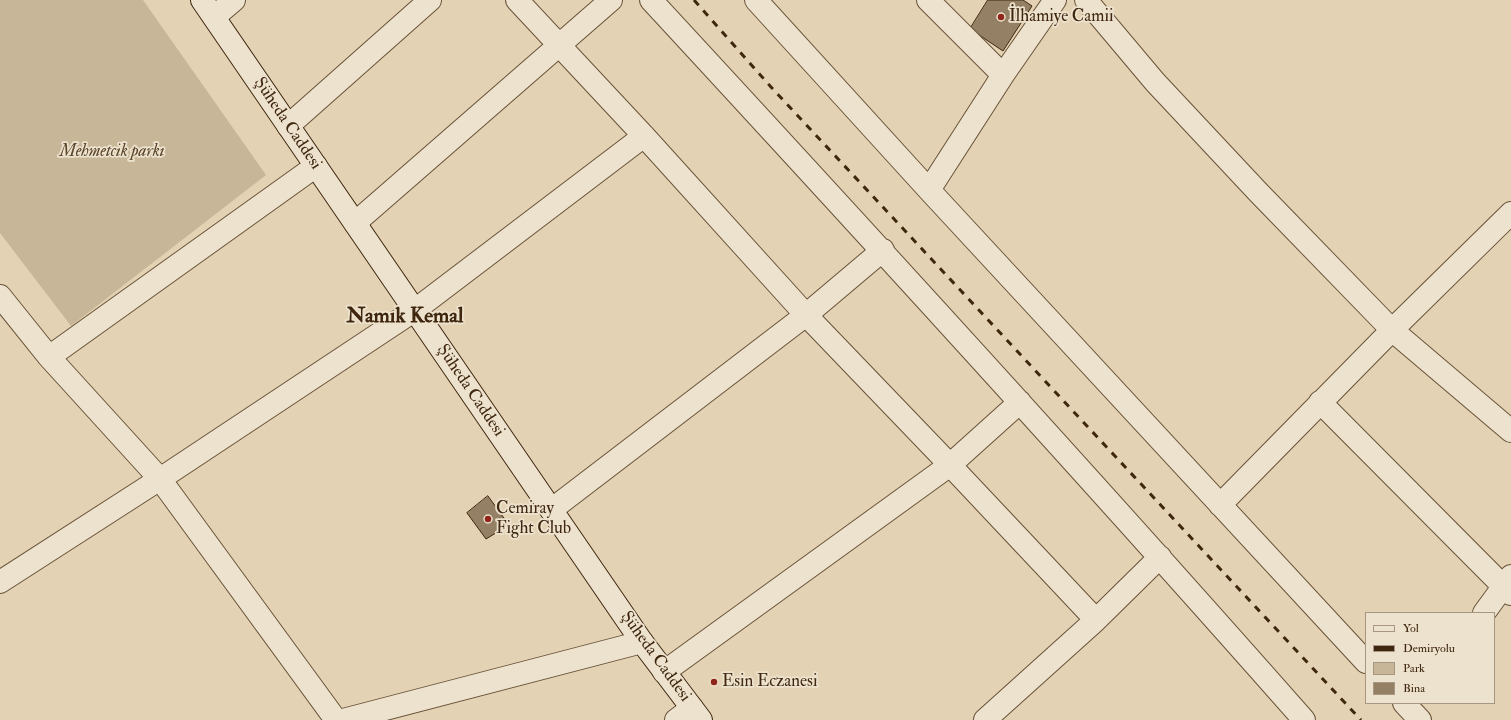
<!DOCTYPE html>
<meta charset="utf-8">
<style>
body{margin:0}
#map{position:relative;width:1511px;height:720px;overflow:hidden;background:#e3d3b4;font-family:"IM FELL Double Pica",serif}
canvas{display:block}
.legend{position:absolute;left:1365px;top:612px;width:130px;height:92px;box-sizing:border-box;background:#ede2ce;border:1px solid #a79782;margin:0;padding:5px 7px;list-style:none;font-size:12px;color:#3f270f}
.legend li{display:flex;align-items:center;gap:8px;height:20px}
.legend b{width:20px;border:1px solid #a79782}
</style>
<div id="map">
<canvas width="1511" height="720"></canvas>
<ul class="legend">
<li><b style="height:5px;background:#ede2ce"></b>Yol</li>
<li><b style="height:5px;background:#3f270f"></b>Demiryolu</li>
<li><b style="height:11px;background:#c7b698"></b>Park</li>
<li><b style="height:11px;background:#948065"></b>Bina</li>
</ul>
</div>
<script>
const c = document.querySelector('canvas').getContext('2d');
c.lineJoin = 'round';
function paint(path, color) {
  c.fillStyle = color;
  c.fill(path, 'evenodd');
}
function trace(path, color, width, dash) {
  c.strokeStyle = color;
  c.lineWidth = width;
  c.lineCap = dash ? 'butt' : 'round';
  c.setLineDash(dash || []);
  c.stroke(path);
}
function label(font, color, halo, rows, align = 'center') {
  c.font = font + ' "IM FELL Double Pica",serif';
  c.lineWidth = 3.5;
  c.setLineDash([]);
  c.textBaseline = 'middle';
  c.strokeStyle = halo;
  c.fillStyle = color;
  for (const [text, x, y, turn = 0] of rows) {
    c.save();
    c.translate(x, y);
    c.rotate((+turn || 0) * Math.PI / 180);
    c.textAlign = isNaN(turn) ? turn : align;
    if (halo) c.strokeText(text, 0, 0);
    c.fillText(text, 0, 0);
    c.restore();
  }
}
const green = new Path2D(`
 M0,0H143L266,175L71,326L0,233Z`);
const building = new Path2D(`
 M988,0H1023L1032,6L1003,51L970,29Z
 M488,496L509,525L486,539L467,513Z`);
const minor = new Path2D(`
 M517,0L644,136L806,315L950,465L1096,620
 M651,0C871,238 1090,477 1304,720
 M756,0L929,190L1366,662
 M928,0L1003,75
 M1086,0L1155,82L1258,192L1392,330L1511,431
 M214,17L234,0
 M288,126L430,0
 M929,190L1003,75L1055,0
 M355,223L611,0
 M0,296L49,357L160,479L336,720
 M49,357L316,166
 M1320,402L1511,594
 M1220,505L1392,330L1511,213
 M551,510L806,315L883,250
 M0,582L160,479L415,310L644,136
 M1484,613L1511,576
 M664,672L950,465L1020,402
 M1404,703L1420,720
 M343,720L642,642
 M676,720L692,708
 M985,720L1096,620L1160,557`);
const secondary = new Path2D(`
 M202,0L642,642L701,720`);
const rail = new Path2D(`
 M694,0L771,87L1361,720`);
const markers = [
 [1001,17,4,"#8f2418"],
 [488,519,4,"#8f2418"],
 [714,682,4,"#8f2418"]
];
const poiNames = [
 ["İlhamiye Camii",1009,17],
 ["Cemiray",496,509],
 ["Fight Club",496,529],
 ["Esin Eczanesi",722,682]
];
const streetNames = [
 ["Şüheda Caddesi",287,124,56],
 ["Şüheda Caddesi",470,391,56],
 ["Şüheda Caddesi",655,657,54]
];
const parkNames = [
 ["Mehmetcik parkı",112,152]
];
const districtNames = [
 ["Namık Kemal",405,317]
];
paint(green, '#c7b698');
paint(building, '#948065');
trace(building, '#3f270f', 1);
trace(minor, '#685238', 24);
trace(secondary, '#3f270f', 24);
trace(minor, '#ede2ce', 22);
trace(secondary, '#ede2ce', 22);
trace(rail, '#3f270f', 3, [7, 7]);
for (const [x, y, r, color] of markers) {
  const dot = new Path2D();
  dot.arc(x, y, r, 0, 2 * Math.PI);
  c.fillStyle = color;
  c.fill(dot);
  trace(dot, '#ede2ce', 1.5);
}
label('17px', '#3f270f', '#ede2ce', poiNames, 'left');
label('17px', '#3f270f', '#ede2ce', streetNames);
label('italic 17px', '#5a442a', '#ede2ce', parkNames);
label('bold 21px', '#3f270f', '#ede2ce', districtNames);
</script>
